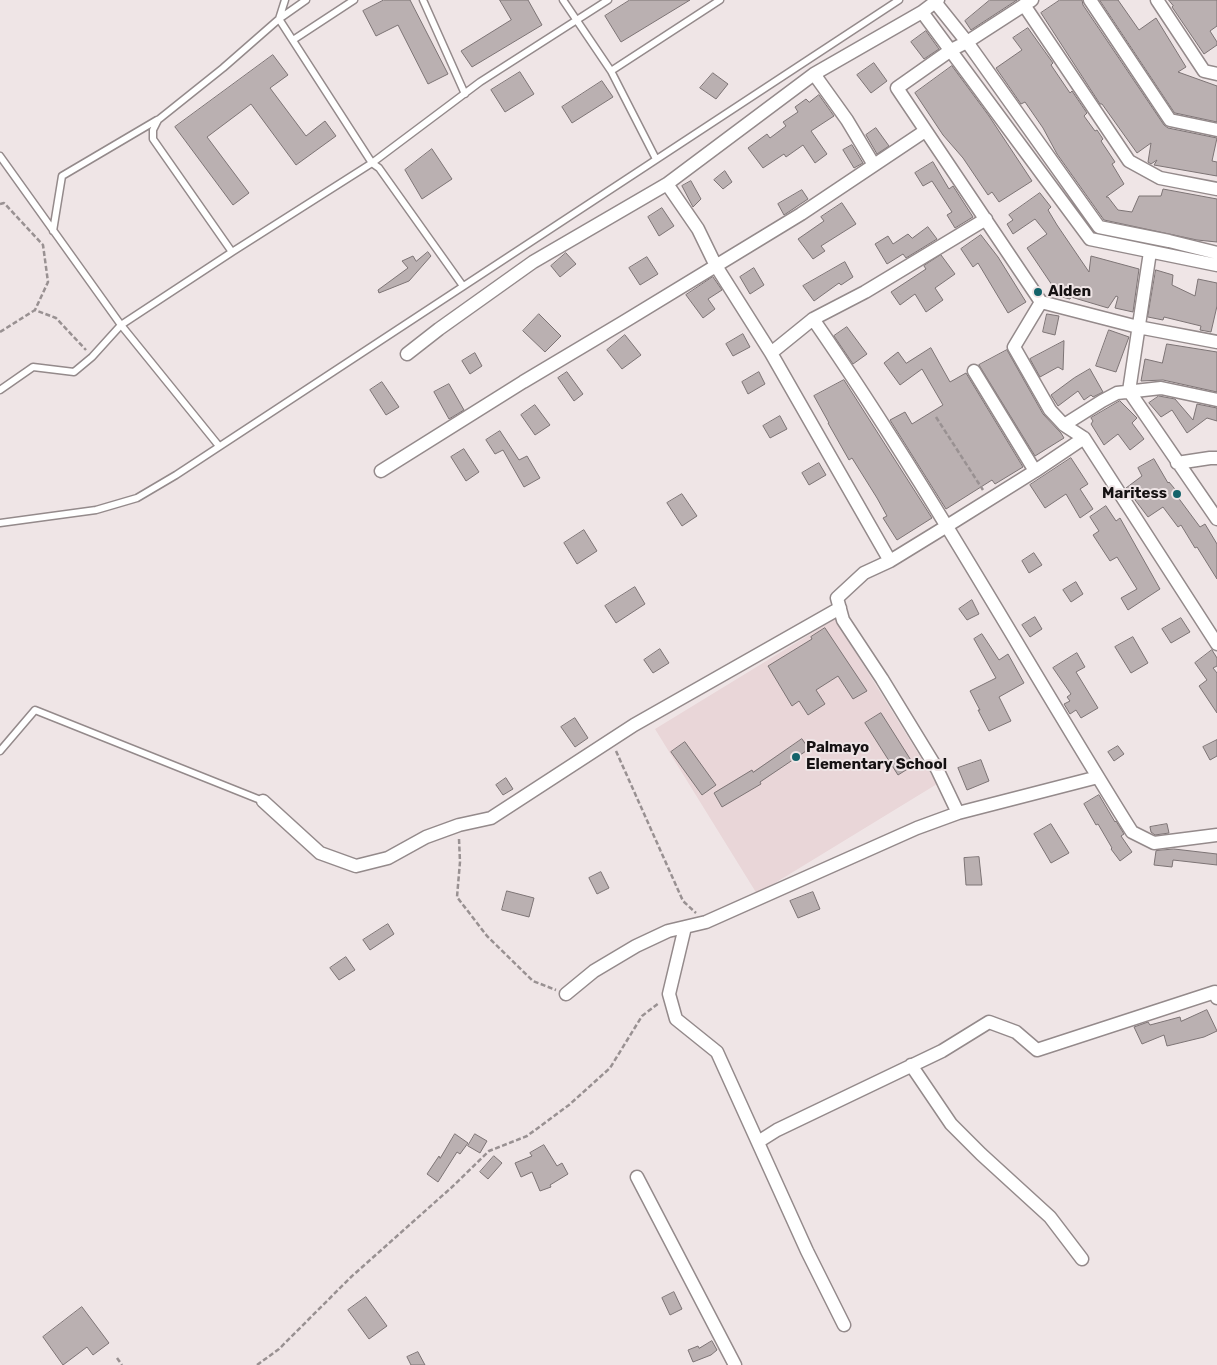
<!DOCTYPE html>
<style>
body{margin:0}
canvas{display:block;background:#efe5e6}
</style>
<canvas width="1217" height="1365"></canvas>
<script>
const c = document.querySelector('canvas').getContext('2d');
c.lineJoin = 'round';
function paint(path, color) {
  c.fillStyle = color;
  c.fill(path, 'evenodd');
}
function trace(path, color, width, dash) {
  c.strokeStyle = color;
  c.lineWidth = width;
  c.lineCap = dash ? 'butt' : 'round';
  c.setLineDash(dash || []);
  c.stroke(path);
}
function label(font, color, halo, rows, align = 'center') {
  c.font = font + ' Rubik,sans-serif';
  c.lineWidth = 4;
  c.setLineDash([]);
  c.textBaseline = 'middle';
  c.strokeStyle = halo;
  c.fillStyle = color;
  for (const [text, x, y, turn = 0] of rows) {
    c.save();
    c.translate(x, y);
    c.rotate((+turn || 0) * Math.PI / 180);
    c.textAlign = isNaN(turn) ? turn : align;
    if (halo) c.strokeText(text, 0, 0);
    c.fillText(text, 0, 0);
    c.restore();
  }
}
const built = new Path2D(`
 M835,619L937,784L757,894L655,729Z`);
const building = new Path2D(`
 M384,0H410L448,74L428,84L398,25L376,36L363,11Z
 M500,0H528L542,25L472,67L461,51L511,20Z
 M630,0H690L621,42L605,16Z
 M990,0H1017L971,30L965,21Z
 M1060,0H1082L1083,5L1164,125L1168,128L1217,138L1212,161L1217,162V176L1154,165L1157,160L1151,164L1148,162L1151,143L1137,153L1102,104H1100L1041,13Z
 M1100,0H1118L1139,30L1156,18L1186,67L1178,72L1217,86V122L1175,113Z
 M1169,0H1217V26L1210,31L1217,42V45L1204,54L1172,7L1173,6Z
 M1028,28L1053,63L1051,65L1070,93L1072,91L1087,113L1084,116L1095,131L1097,130L1103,139L1101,141L1115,162L1112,164L1124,184L1106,197H1108L1118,210L1132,212L1139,196H1161L1163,189L1217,199V242L1197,240L1104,220L1057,154L1043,128L1025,102L1021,104L996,68L1022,50L1013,38Z
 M926,31L939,49L924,59L911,42Z
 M273,55L288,75L270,88L306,136L325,121L336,136L296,165L251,104L207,137L249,193L233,205L175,127Z
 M874,63L887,81L871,93L857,75Z
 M952,66L989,116L1032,181L999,202L992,192L988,195L963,158L943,135L915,93Z
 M520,72L534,94L505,112L491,90Z
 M713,73L728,84L716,99L700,88Z
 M602,81L613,97L572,123L562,107Z
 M819,95L834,116L811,131L827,154L815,163L803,145L786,157L784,154L763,168L748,148L767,134L770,138L786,126L783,122L798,112L795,107L806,99L809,102Z
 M876,128L889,146L877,154L866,135Z
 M852,145L863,163L854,168L843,150Z
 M432,149L452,179L422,199L405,170Z
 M933,162L949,189L953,186L973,217L955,228L947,215L952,212L932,181L923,186L915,173Z
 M725,171L732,182L723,189L714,180Z
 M691,181L701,199L693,207L682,186Z
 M802,190L808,199L784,215L778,204Z
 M1040,193L1051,207L1048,210L1057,225L1089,272L1091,256L1139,269L1133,312L1115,308L1118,297L1116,296L1108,308L1071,297L1070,299L1050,294L1052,285L1027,248L1047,234L1035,219L1013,234L1007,224L1013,220L1009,215Z
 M842,203L856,224L821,246L825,251L813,259L798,239L824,221L821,217Z
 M662,208L674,226L659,236L648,217Z
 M928,227L937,239L906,258L903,254L887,264L875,244L888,236L893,244L908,234L912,238Z
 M981,235L998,257L1026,302L1008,313L978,263L973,267L961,249Z
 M428,252L431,256L409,281L379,293L378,290L408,268L402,261L413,256L416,261Z
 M566,253L576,264L560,277L551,266Z
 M941,255L955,274L935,288L943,300L926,312L915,294L900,305L891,292L926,269L924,266Z
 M647,257L658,274L640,285L629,268Z
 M845,262L853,277L841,285L839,283L814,301L803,286Z
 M754,268L764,285L750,294L740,277Z
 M1156,270L1173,275L1172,285L1195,296L1198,279L1217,283V306L1211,332L1200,330L1201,326L1164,317L1163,320L1148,317Z
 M713,277L722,290L708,299L715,309L703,318L686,295Z
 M539,314L561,336L545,352L523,331Z
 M1047,314L1059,316L1055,335L1043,332Z
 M847,327L867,354L853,364L834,336Z
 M1109,330L1129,337L1116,372L1096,366Z
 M743,334L750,347L733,356L726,344Z
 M625,335L641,355L622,369L607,350Z
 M1064,341L1063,370L1058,367L1040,377L1030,359Z
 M1167,344L1217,352V392L1163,380L1141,381L1145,359L1162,363Z
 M931,348L950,382L966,373L1023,467L995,484L992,480L946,509L890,420L905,412L912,424L943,405L922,369L900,385L884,363L898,352L906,363Z
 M1007,350L1043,414L1061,433L1064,438L1035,456L979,365Z
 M475,353L482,366L470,374L462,361Z
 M1090,369L1103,392L1093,397L1091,395L1084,400L1078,391L1058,406L1051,395L1074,378Z
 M567,372L583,394L574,401L558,378Z
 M759,372L765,384L748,394L742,382Z
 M844,380L932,518L897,540L883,518L887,516L877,498L852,458L849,460L828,423H829L814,396Z
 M382,382L399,407L386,415L370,390Z
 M449,384L464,410L449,419L434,392Z
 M1159,396L1175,399L1193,420L1197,404L1217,408V421L1207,418L1187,433L1172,410L1161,417L1149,403Z
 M1120,401L1137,418L1132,423L1144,439L1130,450L1118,434L1104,445L1091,424L1093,421L1091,418Z
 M535,405L550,425L535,435L521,415Z
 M780,416L787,429L770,438L763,426Z
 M500,431L519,460L527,456L540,478L524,487L503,450L495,454L486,440Z
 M464,449L479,472L466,481L451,457Z
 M1071,458L1088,484L1080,489L1093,509L1080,518L1066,494L1045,508L1030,485Z
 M1154,459L1168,483L1169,482L1179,494L1177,496L1200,527L1205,524L1217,544V579L1197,547L1195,548L1181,525L1178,527L1163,507L1148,517L1126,488L1142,476L1138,468Z
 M819,463L826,475L809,485L802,473Z
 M682,494L697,516L682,526L667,503Z
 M1106,506L1116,521L1120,518L1160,589L1128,610L1121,598L1137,589L1117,557L1110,561L1093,535L1099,531L1090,517Z
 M584,530L597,551L577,564L564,543Z
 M1034,553L1042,565L1029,573L1022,561Z
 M1076,582L1083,594L1071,602L1063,590Z
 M635,587L645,604L616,623L605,606Z
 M972,600L979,614L967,620L959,609Z
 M1035,617L1042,629L1030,637L1022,625Z
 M1181,618L1190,632L1171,643L1162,629Z
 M825,628L867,691L853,699L838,676L816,690L825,704L808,715L799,701L792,706L768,666L812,639L811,637Z
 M982,634L999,660L1008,654L1024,683L999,697L1011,721L989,731L978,710H980L970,691L996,678L974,639Z
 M1133,637L1148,663L1131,673L1115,647Z
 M660,649L669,663L653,673L644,660Z
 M1212,650L1217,658V666L1213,668L1217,673V713L1199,686L1207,680L1195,663Z
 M1077,653L1085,667L1076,672L1098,708L1081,718L1076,710L1070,714L1064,704L1070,701L1067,697L1071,694L1053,668Z
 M881,713L914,765L898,775L865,723Z
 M575,718L588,738L575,747L561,727Z
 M802,739L809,749L760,782L761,784L722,807L714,793L752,770L753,772Z
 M1217,740V756L1210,760L1203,747Z
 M685,742L716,785L702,795L671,752Z
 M1118,746L1124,754L1114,761L1108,752Z
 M981,760L989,781L967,790L958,768Z
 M506,778L513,789L503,795L496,785Z
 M1099,795L1115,822L1116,821L1124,834L1121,836L1132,852L1120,861L1111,849L1112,848L1098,824L1096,825L1084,804Z
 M1051,824L1069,853L1051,863L1034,834Z
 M1167,824L1169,833L1155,835L1151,832L1150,827Z
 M1174,849L1217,854V865L1173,860L1172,867L1154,865L1156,851Z
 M979,857L982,885H966L964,858Z
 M601,872L609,888L597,894L589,878Z
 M507,891L534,898L529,917L502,910Z
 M813,892L820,909L798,918L790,901Z
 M388,924L394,934L370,950L363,940Z
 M346,957L355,970L339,980L330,968Z
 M1207,1010L1217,1031L1204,1037L1167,1046L1164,1035L1142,1044L1134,1027L1148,1022L1150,1025L1180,1017L1181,1021Z
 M455,1134L468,1143L460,1154L457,1152L438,1182L427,1174L439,1156L440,1158Z
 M475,1134L487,1141L480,1153L468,1146Z
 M544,1145L557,1166L562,1163L568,1174L550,1185L551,1187L540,1191L532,1172L521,1177L515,1163L532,1156L530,1153Z
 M494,1156L502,1163L488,1179L480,1172Z
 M674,1292L682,1309L670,1315L662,1298Z
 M366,1297L387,1326L369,1339L348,1310Z
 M82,1307L109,1343L93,1355L87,1347L63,1365L43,1337Z
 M712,1341L717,1350L711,1355L693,1362L688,1350L698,1346L699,1348Z
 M418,1352L425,1365H411L407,1357Z`);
const path = new Path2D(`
 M0,204L4,203L43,245L48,282L35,310
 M0,332L35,310L56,318L86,350
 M936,417L983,490
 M616,751L683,901L696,913
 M459,839L460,862L457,897L487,936L533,981L556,990
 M117,1358L122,1365
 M257,1365L279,1349L351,1277L452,1187L489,1151L527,1136L569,1105L610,1068L642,1016L659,1003`);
const service = new Path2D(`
 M306,0L279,19L223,68L158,120L153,130V139L232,252L372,163L480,82L608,0
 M423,0L465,94
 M563,0L611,71L656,159
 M279,19L372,163L379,168L463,286
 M279,19L285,0
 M293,40L354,0
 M611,71L720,0
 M0,156L121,325L219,446
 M53,231L62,176L157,120
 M0,390L33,367L74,372L92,357L121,325L232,252
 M0,523L96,510L137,498L176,475L899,0
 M0,751L35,710L263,801`);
const minor = new Path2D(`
 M1032,0L967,42L951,50L897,88L1041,302L1138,327L1217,342
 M1090,0L1170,120L1217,130
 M1157,0L1204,71L1217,74
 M935,2L967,42L1099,227L1169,241L1217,253
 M1024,5L1129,161L1160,178L1217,189
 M922,12L1090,239L1217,265
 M814,74L847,120L874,165
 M667,184L698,229L716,266L771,353L890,561
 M986,219L865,292L813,319C928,485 1025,661 1132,832L1154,843L1217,835
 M1150,252L1129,391L1217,519
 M1041,302L1014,347L1050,410L1064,425
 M771,353L813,319
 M407,354L439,329L533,262L667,184L814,74L922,12L938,0
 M974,371L1035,471
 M1217,400L1161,388L1117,393L1102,401L1064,425L1084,438L1217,644
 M1177,463L1210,458H1217
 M381,471L523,382L622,323L801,214L925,131
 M263,801L320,853L356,866L388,858L426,837L459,825L491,818L634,725L840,608
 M958,813L937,769L882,679L843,620L837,598L864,573L890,561L947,526L1035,471L1084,438
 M685,927L669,994L676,1019L717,1052L807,1251L844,1325
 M566,994L594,971L636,946L668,931L706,922L917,828L958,813L1098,777
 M911,1065L951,1124L981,1154L1050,1217L1082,1259
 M758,1142L777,1130L942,1051L989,1022L1016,1032L1037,1050L1215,992L1217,998
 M637,1177L735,1365`);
const markers = [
 [1038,292,5,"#14636a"],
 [1177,494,5,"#14636a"],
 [796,757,5,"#14636a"]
];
const poiNames = [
 ["Alden",1048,292],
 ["Maritess",1167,494,"right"],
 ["Palmayo",806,748],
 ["Elementary School",806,765]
];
paint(built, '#e9d6d8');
paint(building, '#bab0b1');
trace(building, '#7d7475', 1);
trace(service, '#948a8b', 9);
trace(minor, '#948a8b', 15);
trace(path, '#999192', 2.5, [5, 2.5]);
trace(service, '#fff', 6);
trace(minor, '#fff', 12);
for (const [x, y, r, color] of markers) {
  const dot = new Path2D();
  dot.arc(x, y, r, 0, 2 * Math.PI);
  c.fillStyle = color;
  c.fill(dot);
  trace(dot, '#efe5e6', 2);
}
label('bold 15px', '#151112', '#efe5e6', poiNames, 'left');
</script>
